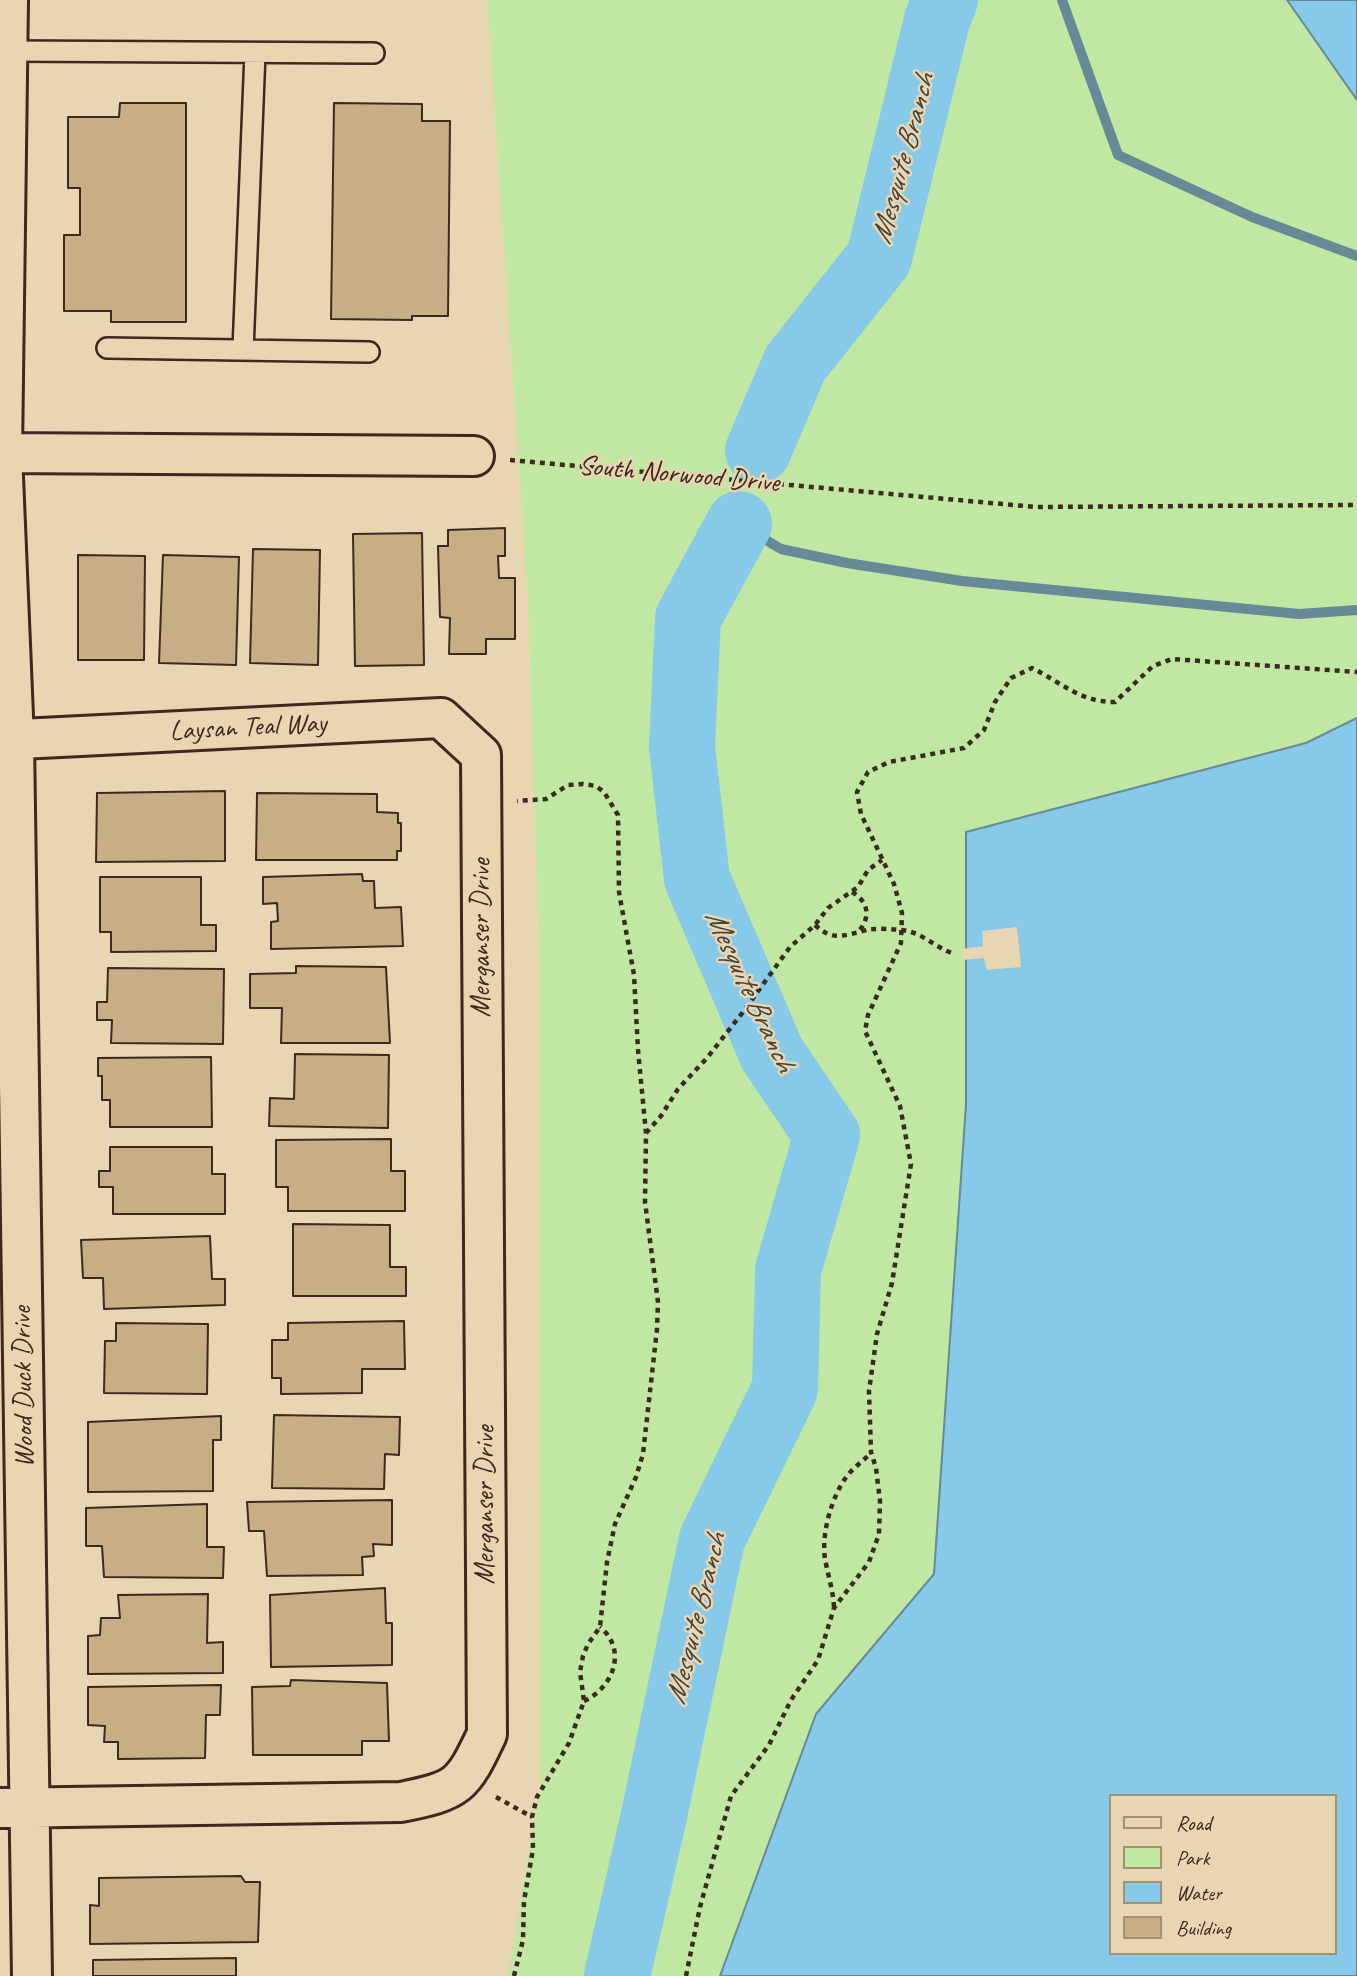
<!DOCTYPE html>
<style>
body{margin:0}
#map{position:relative;width:1357px;height:1976px;overflow:hidden;background:#e8d6b3;font-family:Caveat,sans-serif}
canvas{display:block}
.legend{position:absolute;left:1109px;top:1794px;width:228px;height:161px;box-sizing:border-box;background:#e8d6b3;border:2px solid #a39177;margin:0;padding:9px 12px;list-style:none;font-size:21px;color:#3b2a1e}
.legend li{display:flex;align-items:center;gap:14px;height:35px}
.legend b{width:35px;border:2px solid #a39177}
</style>
<div id="map">
<canvas width="1357" height="1976"></canvas>
<ul class="legend">
<li><b style="height:9px;background:#e8d6b3"></b>Road</li>
<li><b style="height:19px;background:#c1e8a2"></b>Park</li>
<li><b style="height:19px;background:#86c9e8"></b>Water</li>
<li><b style="height:19px;background:#c7ae85"></b>Building</li>
</ul>
</div>
<script>
const c = document.querySelector('canvas').getContext('2d');
c.lineJoin = 'round';
function paint(path, color) {
  c.fillStyle = color;
  c.fill(path, 'evenodd');
}
function trace(path, color, width, dash) {
  c.strokeStyle = color;
  c.lineWidth = width;
  c.lineCap = dash ? 'butt' : 'round';
  c.setLineDash(dash || []);
  c.stroke(path);
}
function label(font, color, halo, rows, align = 'center') {
  c.font = font + ' Caveat,sans-serif';
  c.lineWidth = 5;
  c.setLineDash([]);
  c.textBaseline = 'middle';
  c.strokeStyle = halo;
  c.fillStyle = color;
  for (const [text, x, y, turn = 0] of rows) {
    c.save();
    c.translate(x, y);
    c.rotate((+turn || 0) * Math.PI / 180);
    c.textAlign = isNaN(turn) ? turn : align;
    if (halo) c.strokeText(text, 0, 0);
    c.fillText(text, 0, 0);
    c.restore();
  }
}
const green = new Path2D(`
 M487,0H1357V1976H508L540,1788L539,959L528,599ZM1110,1796H1334V1953H1110Z`);
const water = new Path2D(`
 M1287,0H1357V100Z
 M1357,718V1976H720L816,1714L934,1574L966,1104V832L1306,743ZM1110,1796H1334V1953H1110Z`);
const pier = new Path2D(`
 M1017,927L1021,967L987,970L984,958L962,960V949L983,946L982,931Z`);
const stream = new Path2D(`
 M1062,0L1118,155L1252,217L1357,256
 M739,524L781,549L847,563L962,581L1299,614L1357,610`);
const river = new Path2D(`
 M758,451L795,364L879,258L937,20L945,0
 M617,1976L653,1820L712,1539L785,1389L788,1270L827,1135L772,1054L697,879L682,747L688,618L739,524`);
const building = new Path2D(`
 M120,103H186V322H111V311H64V235H80V188H68V117H119Z
 M334,103L422,104V121H450L448,316H412V320L331,319Z
 M505,528V556H498L499,578H515V639H486V654H449L450,618L440,617L438,546H448V530Z
 M422,533L424,665L355,666L353,534Z
 M253,549L320,550L318,665L250,663Z
 M78,555L145,556L144,660H78Z
 M163,555L239,557L236,665L159,663Z
 M225,791V861L96,862L97,793Z
 M257,793L377,794V812L398,813V823H401V851H397V860H256Z
 M362,874L363,881H374L375,908L401,907L403,946L271,949V922L278,921L277,903L263,904V877Z
 M100,877H201V925H216V951L111,952V932H100Z
 M296,966L386,967L390,1043H281L282,1008H250V974L296,973Z
 M108,968L224,969L223,1044L111,1043L112,1020H97V1002H107Z
 M295,1054L389,1055L388,1128L269,1126L270,1098L294,1099Z
 M211,1057L212,1127H110V1100H102V1076H98V1058Z
 M391,1139V1171H405V1211H288V1187H276V1140Z
 M110,1147H212V1174H225V1214H113V1187H99V1171H110Z
 M293,1224L390,1225V1267H406V1296H293Z
 M210,1236L212,1279H225V1305L104,1309L103,1278H83L81,1240Z
 M404,1321L405,1369H362V1393L281,1394V1378H272V1340H288V1323Z
 M116,1323L208,1324L207,1394L104,1393L105,1341H116Z
 M274,1415L400,1417L399,1455L385,1454L384,1489L272,1488Z
 M221,1416V1440H213V1491L88,1492V1422Z
 M392,1500V1545L373,1544L374,1556L362,1557L363,1575L267,1576L264,1531H249L247,1502Z
 M207,1504V1547H224L223,1578L104,1577L102,1546H86V1508Z
 M385,1588L386,1623H392V1665L271,1667L270,1595Z
 M208,1594L207,1643L223,1642V1673L88,1674V1636L100,1635L101,1618H120L118,1595Z
 M291,1680L387,1683L389,1741H362V1755H253L252,1687L290,1686Z
 M221,1685L220,1715H206L205,1758L118,1759V1742H104L105,1726L88,1725V1687Z
 M241,1876L245,1882H260L258,1942L90,1944V1905L99,1906V1878Z
 M236,1958V1976H93V1960Z`);
const path = new Path2D(`
 M510,460L1036,507L1357,505
 M852,892C869,902 871,918 858,932
 M815,925C833,942 845,935 867,930C873,928 892,929 900,930C922,931 936,949 955,954
 M646,1133L661,1116L678,1089L707,1058L743,1012L790,947L815,925L828,908L858,887L868,870L882,860
 M834,1607C833,1590 828,1575 825,1559C821,1533 832,1496 847,1476C854,1467 863,1461 871,1453
 M584,1701C613,1688 628,1650 600,1627
 M496,1797L532,1817
 M514,1976L523,1940L524,1901L533,1849L532,1817L537,1797L569,1743L584,1701L580,1672L583,1656L588,1644L600,1627L607,1562L615,1524L636,1477L643,1454L657,1329L658,1302L645,1202L646,1133L638,1050L634,975L619,892L618,815L604,792L596,786L583,784L568,785L546,799L517,801
 M686,1976L700,1907L731,1796L769,1745L791,1700L818,1660L834,1608L869,1562L879,1534L880,1501L876,1468L871,1452L869,1391L877,1334L892,1283L911,1164L900,1106L865,1031L868,1015L901,943L902,913L894,884L861,814L857,792L868,772L889,762L964,748L984,730L995,702L1011,678L1032,668C1062,683 1080,702 1115,702L1153,666L1172,659L1357,672`);
const service = new Path2D(`
 M8,51L374,53
 M107,348L369,352
 M243,350L255,53`);
const minor = new Path2D(`
 M8,0L2,453L14,740L32,1976
 M0,453L474,456
 M0,740L441,718L481,755L487,1734C462,1787 459,1790 401,1802L0,1808`);
const streetNames = [
 ["South Norwood Drive",679,475,5],
 ["Laysan Teal Way",248,728,-3],
 ["Merganser Drive",482,938,-90],
 ["Wood Duck Drive",24,1387,-91],
 ["Merganser Drive",486,1505,-90]
];
const waterNames = [
 ["Mesquite Branch",904,159,-75],
 ["Mesquite Branch",749,991,65],
 ["Mesquite Branch",697,1619,-76]
];
paint(green, '#c1e8a2');
paint(water, '#86c9e8');
trace(water, '#688997', 2);
paint(pier, '#e8d6b3');
trace(stream, '#688997', 10);
trace(river, '#86c9e8', 66);
paint(building, '#c7ae85');
trace(building, '#3b2a1e', 2);
trace(service, '#3b2a1e', 24);
trace(minor, '#3b2a1e', 44);
trace(path, '#3b2a1e', 4.5, [5, 5]);
trace(service, '#e8d6b3', 19);
trace(minor, '#e8d6b3', 38);
label('28px', '#3b2a1e', '#e8d6b3', streetNames);
label('italic 30px', '#46423c', '#e8d6b3', waterNames);
</script>
